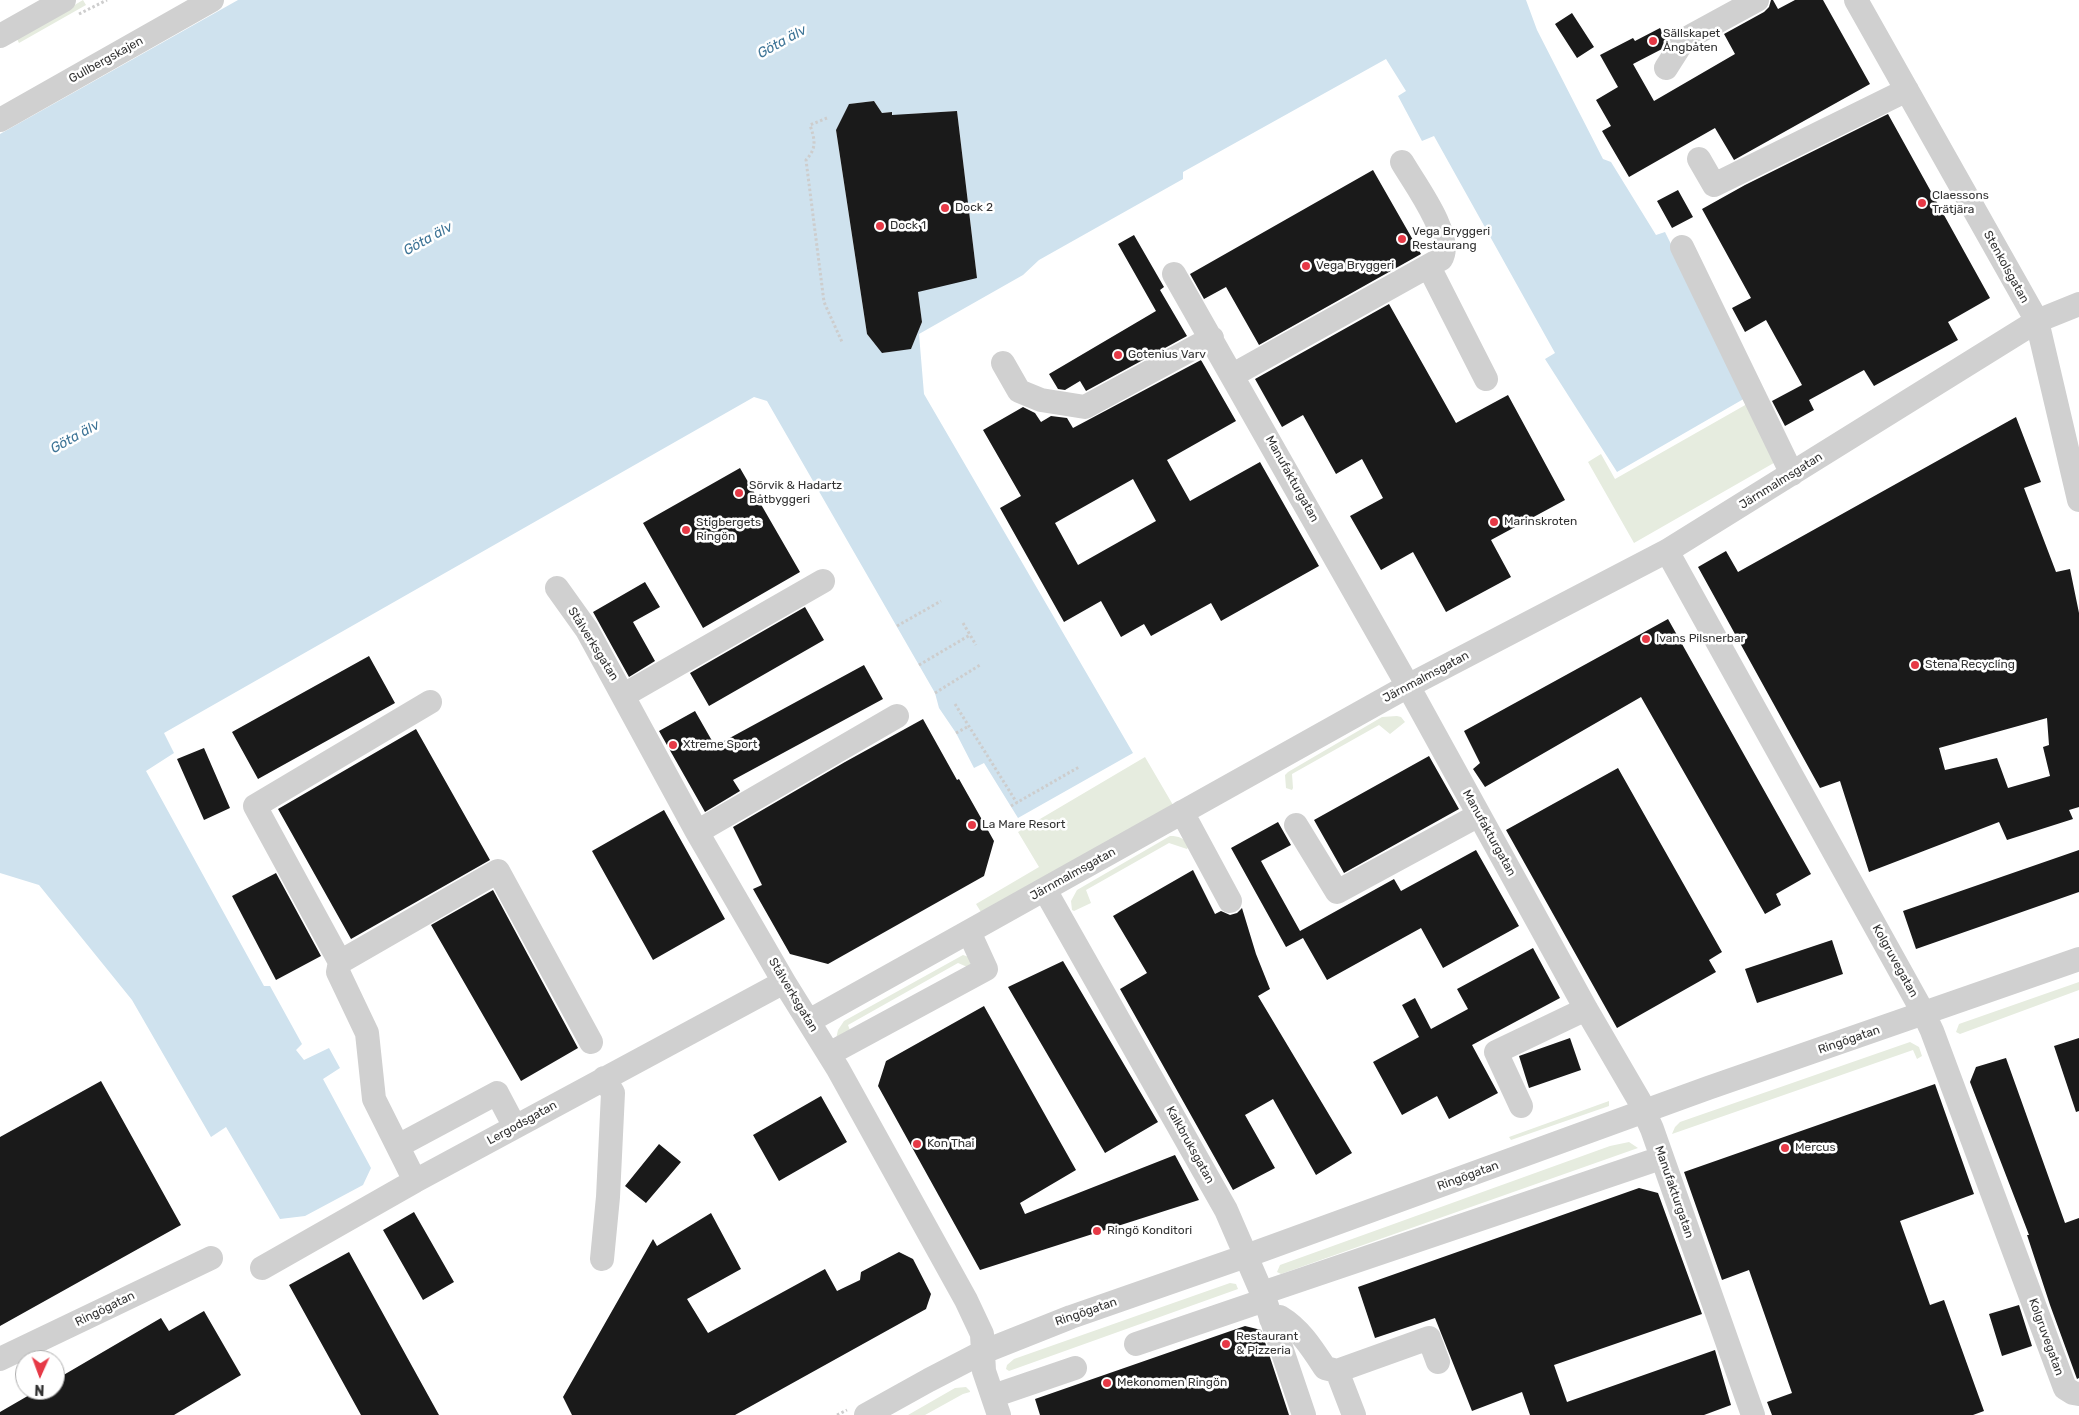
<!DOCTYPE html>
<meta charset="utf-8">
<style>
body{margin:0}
#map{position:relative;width:2079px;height:1415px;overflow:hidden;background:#fff;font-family:Rubik,sans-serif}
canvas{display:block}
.north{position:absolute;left:15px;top:1350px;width:50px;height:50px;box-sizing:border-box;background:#fff;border:1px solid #adadad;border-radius:50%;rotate:182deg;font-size:14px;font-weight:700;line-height:20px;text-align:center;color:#333}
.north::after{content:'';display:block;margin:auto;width:18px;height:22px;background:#e63946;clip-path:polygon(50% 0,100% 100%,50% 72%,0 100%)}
</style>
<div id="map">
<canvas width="2079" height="1415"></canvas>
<div class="north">N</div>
</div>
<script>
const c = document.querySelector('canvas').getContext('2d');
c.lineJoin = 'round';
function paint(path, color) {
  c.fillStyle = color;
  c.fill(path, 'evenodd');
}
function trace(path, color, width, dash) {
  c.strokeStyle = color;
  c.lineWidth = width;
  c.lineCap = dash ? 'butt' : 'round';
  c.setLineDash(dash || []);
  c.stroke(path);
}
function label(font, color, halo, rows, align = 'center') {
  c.font = font + ' Rubik,sans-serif';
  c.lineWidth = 5;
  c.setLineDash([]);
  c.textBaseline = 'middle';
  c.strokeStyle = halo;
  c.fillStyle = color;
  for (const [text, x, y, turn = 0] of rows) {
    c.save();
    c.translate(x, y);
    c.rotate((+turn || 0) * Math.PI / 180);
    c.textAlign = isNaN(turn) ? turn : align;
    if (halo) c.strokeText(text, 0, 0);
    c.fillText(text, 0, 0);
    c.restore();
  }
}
const green = new Path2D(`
 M83,0L86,5L19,43L17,39Z
 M1747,404L1779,460L1634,543L1588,462L1601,454L1615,479Z
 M1397,716L1401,717L1405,722L1390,734L1379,725L1292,774L1293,788L1292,790L1286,788L1285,775L1288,772L1382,717Z
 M1145,757L1173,805L984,917L976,904L1039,867L1018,832Z
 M1170,836C1179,836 1184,838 1189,846L1187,849L1169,843L1086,890L1091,903L1074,911L1072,910L1071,901L1077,890Z
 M963,955L969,957L972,969L958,963L848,1025L852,1036L836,1039L838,1030L844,1021Z
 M2079,982V990L1960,1034L1956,1032L1959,1024Z
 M1910,1042L1919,1047L1922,1056L1917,1059L1913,1050L1672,1134L1675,1127L1680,1122Z
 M1609,1101V1106L1511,1140L1509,1137Z
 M1629,1142L1638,1148L1281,1274L1277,1272L1280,1265L1610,1146Z
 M1230,1283L1236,1284L1238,1289L1009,1371L1006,1369L1007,1365L1014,1359Z
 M966,1387L970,1391V1392L963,1394L925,1415H908L955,1388Z`);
const water = new Path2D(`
 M238,0H1526L1537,30L1603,159L1611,162L1656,235L1665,232L1747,397L1617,472L1545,359L1555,353L1434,136L1422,141L1398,96L1406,91L1386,59L1183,172V179L1039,260L1023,275L919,334L924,394L1133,753L1018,818L984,763L974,768L956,733L939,708L935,693L767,401L754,397L164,733L174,753L146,771L264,986H270L302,1044L296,1050L304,1060L329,1048L340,1068L323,1079L371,1168L363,1185L305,1216L280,1219L226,1127L211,1137L132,1000L39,885L0,873V134ZM874,101L882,113L892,112L922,322L911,348L883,353L867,334L836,130L850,104ZM957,111L977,278L911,139L909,114Z`);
const building = new Path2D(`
 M1771,0H1773L1778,9L1795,0H1823L1870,84L1734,160L1715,128L1629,177L1602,131L1611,126L1596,100L1618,87L1600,55L1633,38L1635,41L1660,28L1667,40L1662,49L1633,64L1654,101L1735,54L1724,34L1764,12L1769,7Z
 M1572,13L1594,47L1577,58L1555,24Z
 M874,101L882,113L892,112V115L957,111L977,278L918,292L922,322L911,349L882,353L867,334L836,130L849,104Z
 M1888,114L1990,298L1948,322L1958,340L1874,386L1864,370L1809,400L1814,410L1785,426L1772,401L1802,385L1766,320L1745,332L1732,308L1751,298L1702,209L1745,185Z
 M1373,170L1421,254L1259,345L1226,287L1204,299L1190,274Z
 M1678,190L1693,217L1672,228L1657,201Z
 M1134,235L1164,287L1160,290L1187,336L1086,391L1080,381L1065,390L1058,389L1049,374L1156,311L1118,244Z
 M1389,304L1456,423L1508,395L1565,500L1491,540L1511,577L1446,612L1413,552L1381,570L1350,516L1383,498L1362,459L1336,474L1303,415L1282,427L1255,379Z
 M1201,360L1236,421L1167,460L1190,501L1260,462L1319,566L1221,621L1211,603L1151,636L1144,624L1121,637L1101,601L1064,622L1000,508L1021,496L983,430L1023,407L1035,413L1041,422L1051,416L1067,418L1073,428ZM1133,479L1156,521L1078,565L1055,523Z
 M2016,417L2041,482L2024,488L2056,572L2070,569L2079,613V807L2069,810L2073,819L2007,840L1999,822L1869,872L1840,781L1820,788L1698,567L1726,551L1738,572ZM2047,718L2049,745L2043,747L2050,776L2008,788L1997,758L1945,770L1939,748Z
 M740,468L800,572L703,628L643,523Z
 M645,582L660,607L633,622L655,661L629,677L593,612Z
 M805,607L824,640L709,706L690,673Z
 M1668,619L1811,874L1776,894L1781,905L1765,914L1641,697L1485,787L1473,769L1480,763L1464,731Z
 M369,656L395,703L258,779L232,732Z
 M864,665L883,699L733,780L740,791L705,812L659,731L695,711L715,746Z
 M923,719L957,780L959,779L994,841L984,876L828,964L790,954L753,889L762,885L733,827L845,762Z
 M416,729L490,860L351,939L278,809Z
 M204,748L230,808L204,820L177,759Z
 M1429,756L1459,809L1344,873L1314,820Z
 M1618,768L1722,952L1709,960L1716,972L1617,1028L1506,830Z
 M664,810L725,919L653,960L592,851Z
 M1278,822L1291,845L1261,861L1300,931L1394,879L1401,891L1476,850L1519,926L1443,968L1421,928L1327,980L1303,938L1286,947L1231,848Z
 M2079,850V892L1916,949L1903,911Z
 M1193,870L1215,914L1221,911L1230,915L1237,913L1242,908L1256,954L1270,989L1258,996L1352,1153L1316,1175L1273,1099L1245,1115L1275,1168L1233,1190L1120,989L1147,973L1113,916Z
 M276,873L321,956L276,980L232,896Z
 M493,890L578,1048L521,1081L431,925Z
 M1832,940L1843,974L1757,1003L1745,969Z
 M1533,948L1560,998L1472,1045L1498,1093L1449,1119L1437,1096L1402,1115L1373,1062L1419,1037L1402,1005L1415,998L1431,1029L1468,1009L1457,989Z
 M1063,961L1158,1122L1105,1153L1008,987Z
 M984,1006L1076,1170L1020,1203L1025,1214L1175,1155L1199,1200L980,1270L878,1086L886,1061Z
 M1570,1038L1581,1070L1529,1088L1519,1056Z
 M2079,1038V1111L2076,1112L2054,1046Z
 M2006,1058L2065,1223L2079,1218V1378L2077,1379L2050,1305L2027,1235H2029L1970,1082L1976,1067Z
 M101,1081L181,1225L0,1326V1137Z
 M1935,1084L1974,1194L1900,1221L1930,1305L1944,1300L1984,1411L1973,1415H1772L1767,1402L1792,1393L1749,1270L1722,1280L1684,1172Z
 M821,1096L847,1142L779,1181L753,1135Z
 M659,1144L681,1162L646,1203L625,1186Z
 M1639,1188L1658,1193L1702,1314L1554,1365L1567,1402L1715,1350L1731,1405L1704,1415H1530L1522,1392L1472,1411L1435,1318L1375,1338L1358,1287Z
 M414,1212L454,1282L423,1300L383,1230Z
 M711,1213L741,1269L687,1299L708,1333L825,1269L837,1291L860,1280L861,1272L899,1252L913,1259L931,1294L926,1309L735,1415H572L563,1397L653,1239L657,1246Z
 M349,1252L439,1415H361L289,1285Z
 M2019,1305L2032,1346L2002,1356L1989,1314Z
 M204,1311L241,1375L174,1415H0V1412L38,1390H55V1380L161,1318L169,1331Z
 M1245,1326L1261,1330L1289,1415H1040L1035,1399Z`);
const path = new Path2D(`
 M79,14L107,0
 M827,118L810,125C815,140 817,148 806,160L824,302L842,342
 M963,623L976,645
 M897,626L941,601
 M919,665L970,635
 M935,693L980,665
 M955,704L1017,803
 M956,733L969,726
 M1011,806L1079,767
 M837,1415L847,1410`);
const minor = new Path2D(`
 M1856,0L2037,321L2079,500
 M0,36L64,0
 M1666,68L1680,46L1691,36L1757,0
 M0,120L212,0
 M1699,159L1714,185L1907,90
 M1682,247L1792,474
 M1429,267L1486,379
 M1174,274L1408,686L1586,1009L1639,1100L1652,1129L1753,1415
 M1003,363L1019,391L1041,400L1085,407L1212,338
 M1233,375L1441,259C1455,237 1414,183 1402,162
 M1667,551L1924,1014L1932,1031L2065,1388L2073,1393L2079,1394
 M557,588L587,630L697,832L784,982L838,1069L966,1300L982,1334L984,1371L999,1415
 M624,695L823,581
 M1182,812L1230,901
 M1296,825L1337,892L1479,815
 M697,832L897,716
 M1045,890L1226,1210L1265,1300L1304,1415
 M340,962L498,871L591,1042
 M809,1021L1408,686L1667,551L2037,321L2079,304
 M829,1054L986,969L969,932
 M1521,1106L1496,1052L1586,1009
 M398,1146L497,1093L515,1127
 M415,1181L374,1099L367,1033L338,972L340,962L255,806L430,702
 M602,1259L608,1197L613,1093L604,1078
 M262,1268L415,1181L784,982
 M1262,1293L1661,1158
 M1271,1319L1280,1317C1300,1329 1312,1348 1325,1368L1337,1371L1354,1415
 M1136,1344L1265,1300
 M0,1359L211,1258
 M1337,1371L1429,1338L1438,1362
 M993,1396L1075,1368
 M866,1415L929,1380L983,1352L1071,1317L1246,1256L1708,1088L2079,959`);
const markers = [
 [1653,41,5,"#e63946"],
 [1922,203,5,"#e63946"],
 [945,208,5,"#e63946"],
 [880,226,5,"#e63946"],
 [1402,239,5,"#e63946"],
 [1306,266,5,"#e63946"],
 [1118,355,5,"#e63946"],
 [739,493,5,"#e63946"],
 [1494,522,5,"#e63946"],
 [686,530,5,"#e63946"],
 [1646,639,5,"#e63946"],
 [1915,665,5,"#e63946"],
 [673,745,5,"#e63946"],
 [972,825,5,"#e63946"],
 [917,1144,5,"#e63946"],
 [1785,1148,5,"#e63946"],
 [1097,1231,5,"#e63946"],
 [1226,1344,5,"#e63946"],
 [1107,1383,5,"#e63946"]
];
const poiNames = [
 ["Sällskapet",1663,34],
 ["Ångbåten",1663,48],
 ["Claessons",1932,196],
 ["Trätjära",1932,210],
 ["Dock 2",955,208],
 ["Dock 1",890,226],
 ["Vega Bryggeri",1412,232],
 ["Restaurang",1412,246],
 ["Vega Bryggeri",1316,266],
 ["Gotenius Varv",1128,355],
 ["Sörvik & Hadartz",749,486],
 ["Båtbyggeri",749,500],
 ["Marinskroten",1504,522],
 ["Stigbergets",696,523],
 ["Ringön",696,537],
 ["Ivans Pilsnerbar",1656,639],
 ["Stena Recycling",1925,665],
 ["Xtreme Sport",683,745],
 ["La Mare Resort",982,825],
 ["Kon Thai",927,1144],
 ["Mercus",1795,1148],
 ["Ringö Konditori",1107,1231],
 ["Restaurant",1236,1337],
 ["& Pizzeria",1236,1351],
 ["Mekonomen Ringön",1117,1383]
];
const streetNames = [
 ["Gullbergskajen",106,60,-29],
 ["Stenkolsgatan",2006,267,61],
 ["Manufakturgatan",1292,479,61],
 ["Järnmalmsgatan",1781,481,-32],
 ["Stålverksgatan",593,644,58],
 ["Järnmalmsgatan",1426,677,-28],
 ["Manufakturgatan",1489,833,61],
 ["Järnmalmsgatan",1073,874,-29],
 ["Kolgruvegatan",1895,961,61],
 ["Stålverksgatan",793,995,59],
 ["Ringögatan",1849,1040,-19],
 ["Lergodsgatan",522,1123,-29],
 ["Kalkbruksgatan",1190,1145,61],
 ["Ringögatan",1468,1176,-20],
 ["Manufakturgatan",1674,1192,71],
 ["Ringögatan",105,1309,-26],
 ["Ringögatan",1086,1312,-19],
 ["Kolgruvegatan",2046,1337,70]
];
const waterNames = [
 ["Göta älv",782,42,-29],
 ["Göta älv",428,239,-29],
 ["Göta älv",75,437,-29]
];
paint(green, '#e6ecdf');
paint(water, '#cfe2ee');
paint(building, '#1a1a1a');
trace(path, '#cdcdcd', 3, [2.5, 2.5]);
trace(minor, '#d0d0d0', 24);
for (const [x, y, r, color] of markers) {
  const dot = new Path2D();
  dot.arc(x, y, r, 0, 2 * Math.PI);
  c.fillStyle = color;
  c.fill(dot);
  trace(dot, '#fff', 2);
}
label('12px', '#333', '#fff', poiNames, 'left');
label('12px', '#333', '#fff', streetNames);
label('italic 14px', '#3f7597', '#fff', waterNames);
</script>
